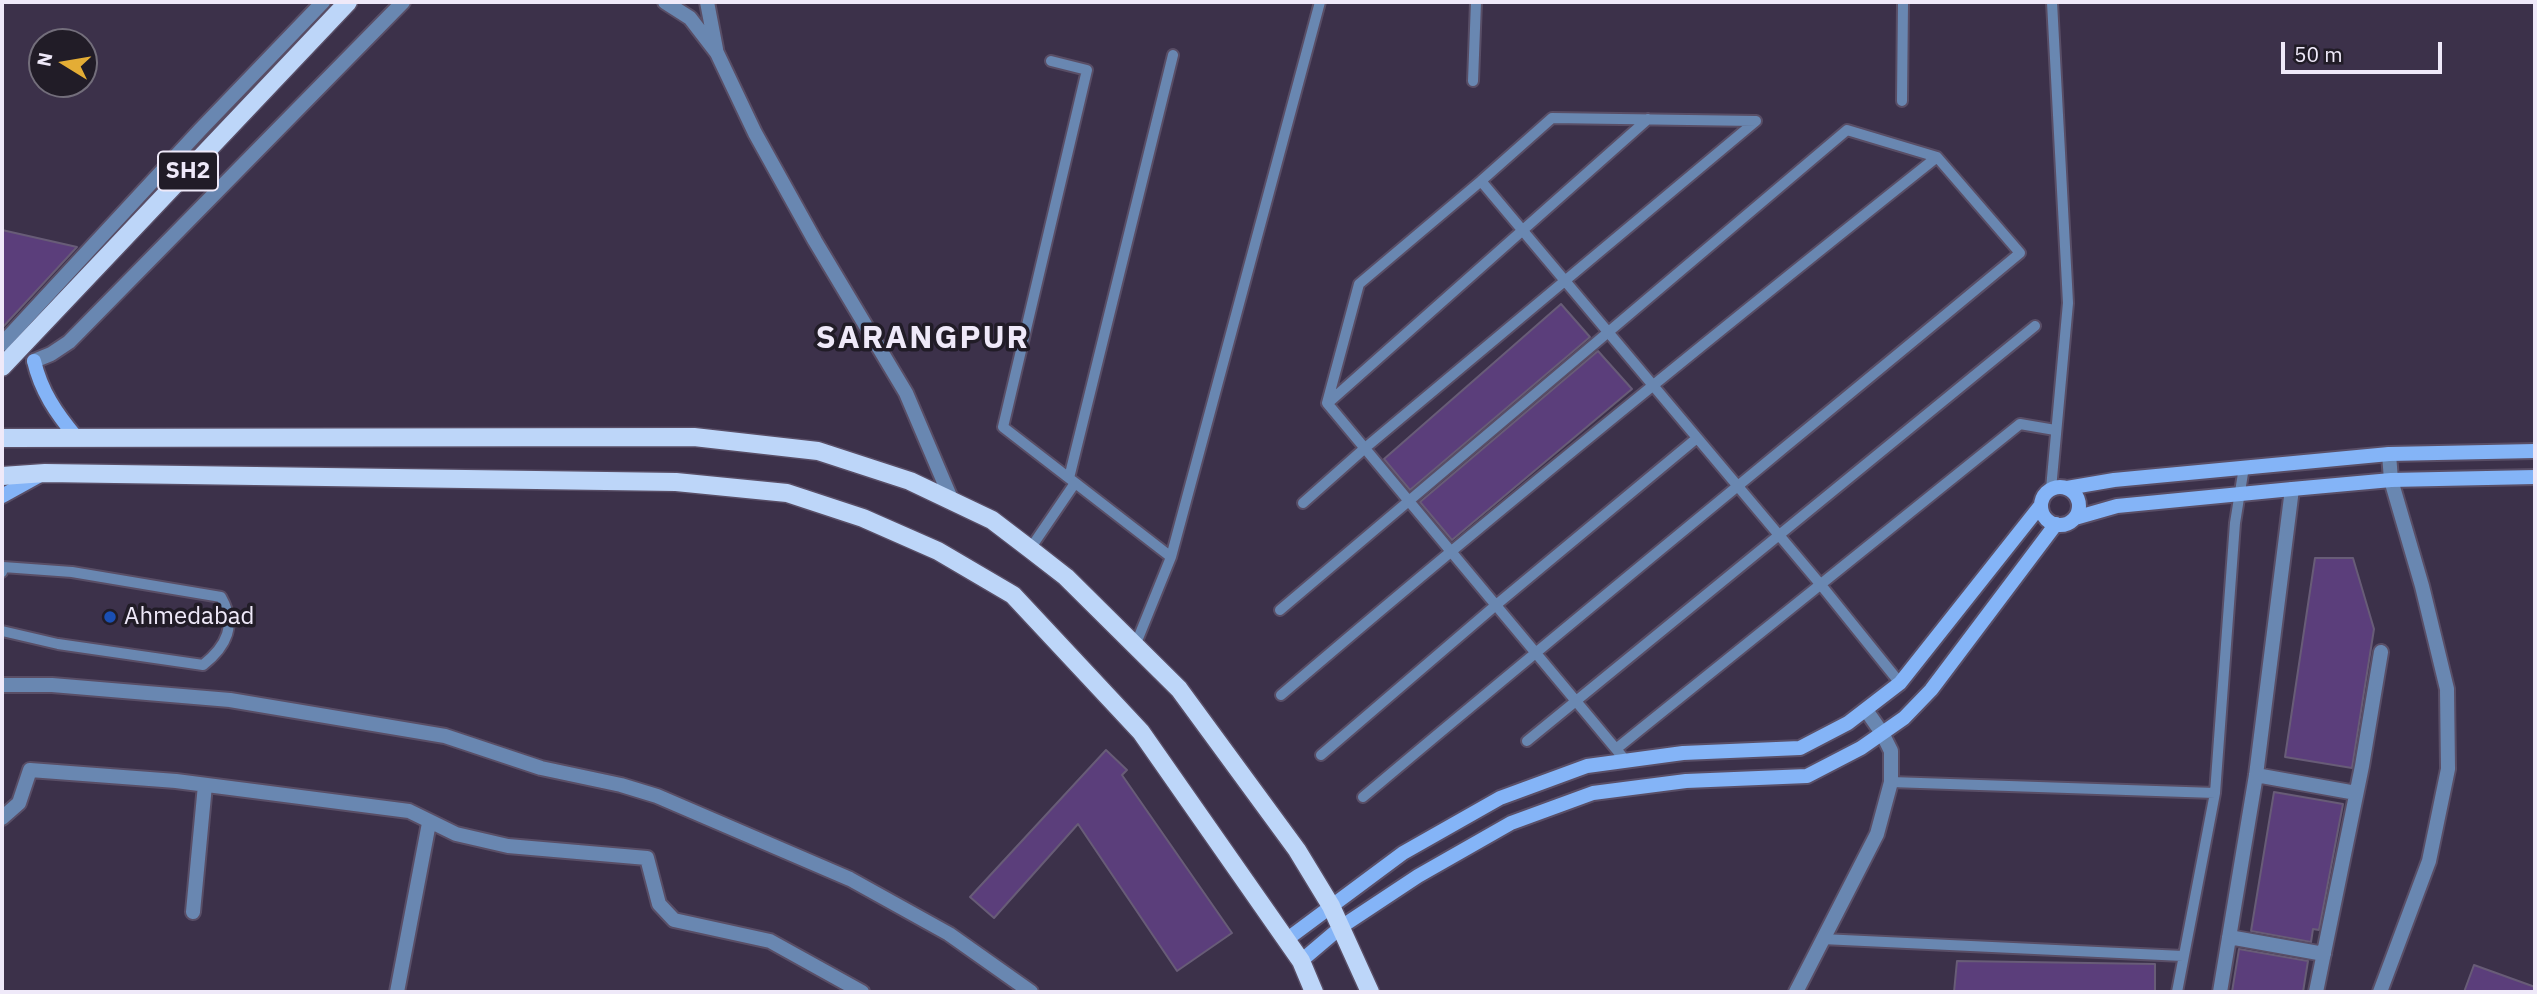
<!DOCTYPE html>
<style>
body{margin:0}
#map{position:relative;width:2537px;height:994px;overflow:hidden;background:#3c314a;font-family:"IBM Plex Sans",sans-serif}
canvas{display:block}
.frame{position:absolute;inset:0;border:4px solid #efe9f9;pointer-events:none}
.north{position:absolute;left:28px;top:28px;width:70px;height:70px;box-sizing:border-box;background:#211c27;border:2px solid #736e7b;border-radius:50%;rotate:281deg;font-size:19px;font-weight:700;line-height:28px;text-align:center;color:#efe9f9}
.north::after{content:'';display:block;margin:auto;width:24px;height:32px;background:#e4ad35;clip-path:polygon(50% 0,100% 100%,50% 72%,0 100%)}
.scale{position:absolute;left:2281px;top:42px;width:161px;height:32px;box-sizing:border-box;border:4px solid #efe9f9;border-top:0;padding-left:9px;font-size:21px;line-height:24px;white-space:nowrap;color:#efe9f9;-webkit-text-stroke:5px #211c27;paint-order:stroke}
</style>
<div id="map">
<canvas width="2537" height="994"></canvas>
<div class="frame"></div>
<div class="north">N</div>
<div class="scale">50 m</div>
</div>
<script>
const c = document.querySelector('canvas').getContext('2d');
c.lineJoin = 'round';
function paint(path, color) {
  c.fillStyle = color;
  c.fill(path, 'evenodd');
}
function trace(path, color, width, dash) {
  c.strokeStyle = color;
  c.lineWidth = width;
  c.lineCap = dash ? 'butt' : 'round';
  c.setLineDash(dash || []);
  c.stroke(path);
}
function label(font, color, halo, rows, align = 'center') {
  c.font = font + ' "IBM Plex Sans",sans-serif';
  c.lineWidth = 7;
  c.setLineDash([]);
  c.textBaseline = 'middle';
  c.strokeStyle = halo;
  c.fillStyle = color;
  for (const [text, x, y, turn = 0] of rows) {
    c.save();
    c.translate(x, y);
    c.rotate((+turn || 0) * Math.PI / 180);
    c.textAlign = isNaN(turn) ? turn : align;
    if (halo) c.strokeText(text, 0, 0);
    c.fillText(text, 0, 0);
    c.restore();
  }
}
const building = new Path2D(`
 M2,230L77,247L2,328Z
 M1561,304L1590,337L1410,490L1384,459Z
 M1598,351L1632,389L1452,540L1420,502Z
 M2315,558H2353L2374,629L2352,768L2285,757Z
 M1106,750L1127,770L1122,775L1232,933L1177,971L1078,824L994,918L970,897Z
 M2274,792L2343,804L2319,930L2313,929L2311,942L2251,931Z
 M2239,949L2308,961L2303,992H2232Z
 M1957,961L2155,964V992H1954Z
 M2474,965L2535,987V992H2464Z`);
const lane = new Path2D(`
 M1051,61L1087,70L1003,427L1171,557
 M1473,81L1476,2
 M1902,101L1903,2
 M1481,181L1821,585L1900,683
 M1328,403L1648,119
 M1069,478L1173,55
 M2051,489L2068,303L2052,2
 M1303,503L1365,448L1756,121
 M1030,549L1075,483
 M2,572L3,567L72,572L221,597C237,625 227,646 203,665L58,644L2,631
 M1280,610L1847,130L1937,157L2020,253C1801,435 1580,614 1363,797
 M1135,646L1171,557L1320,2
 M1281,695C1496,511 1716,333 1937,157
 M1527,741L2035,326
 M1616,749L2020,424L2055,430
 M1321,755L1496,605L1697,438
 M1626,761L1327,403L1359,284L1481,181L1552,118L1756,121
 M1891,782L2215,793
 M1822,939L2183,956
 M2177,992L2215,793L2235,523L2244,467`);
const street = new Path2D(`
 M665,2L690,18L717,53L755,133L815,241L906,393L952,501
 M707,2L716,49
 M2,344L200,130L323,2
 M34,361L51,354L69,342L403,2
 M2,685H52L230,700L445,736L541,768L621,785L657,796L850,879L949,934L1031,992
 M2256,775L2356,793
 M2,818L19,803L30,770L176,781L409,811L456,834L508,846L647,858L659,904L674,920L770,941L862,992
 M193,912L205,785
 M2229,937L2324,954
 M397,992L429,823
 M1796,992L1877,834L1891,782V751L1882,733L1866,710
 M2220,992L2256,775L2292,489
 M2316,992L2362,766L2381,652
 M2380,992L2429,861L2448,769L2447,689L2422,586L2391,480L2389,454`);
const secondary = new Path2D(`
 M34,361C41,391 56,413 76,437
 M2041 506a19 19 0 1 1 38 0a19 19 0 1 1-38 0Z
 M2067,488L2114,480L2389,454L2535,451
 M2,496L40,475
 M2075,518L2117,506L2292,489L2391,480L2535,477
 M1286,940L1403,853L1500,798L1587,766L1683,753L1800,748L1848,723L1900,683L2041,505
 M1301,961L1341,927L1418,876L1511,823L1593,793L1686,781L1807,776L1861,748L1904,718L1931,690L2056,524`);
const primary = new Path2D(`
 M2,367L348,2
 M2,438L694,437L818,451L910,481L992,520L1030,549L1066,577L1179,689L1297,850L1331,906L1370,992
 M2,476L45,473L676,482L787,493L863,518L938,551L1013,595L1141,732L1301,961L1314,992`);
const markers = [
 [110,617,7,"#1a4fb4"]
];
const shields = [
 [188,171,60]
];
const shieldNames = [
 ["SH2",188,171]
];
const poiNames = [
 ["Ahmedabad",124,617]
];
const districtNames = [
 ["SARANGPUR",923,339]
];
paint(building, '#5b3e7b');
trace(building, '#685c77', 2);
trace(lane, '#594e66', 14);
trace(street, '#594e66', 18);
trace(secondary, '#594e66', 18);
trace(primary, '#594e66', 21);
trace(lane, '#6987b1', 10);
trace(street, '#6987b1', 14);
trace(secondary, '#84b4f7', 14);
trace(primary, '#bdd6f9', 18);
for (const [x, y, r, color] of markers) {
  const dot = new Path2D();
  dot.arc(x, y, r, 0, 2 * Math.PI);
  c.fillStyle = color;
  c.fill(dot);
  trace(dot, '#211c27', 2.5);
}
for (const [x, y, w] of shields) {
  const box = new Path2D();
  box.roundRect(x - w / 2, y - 19.5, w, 39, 5);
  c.fillStyle = '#211c27';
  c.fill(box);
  trace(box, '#efe9f9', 2);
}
label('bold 23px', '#efe9f9', null, shieldNames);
label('24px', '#efe9f9', '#211c27', poiNames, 'left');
c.letterSpacing = '2px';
label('bold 32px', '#efe9f9', '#211c27', districtNames);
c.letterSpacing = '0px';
</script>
